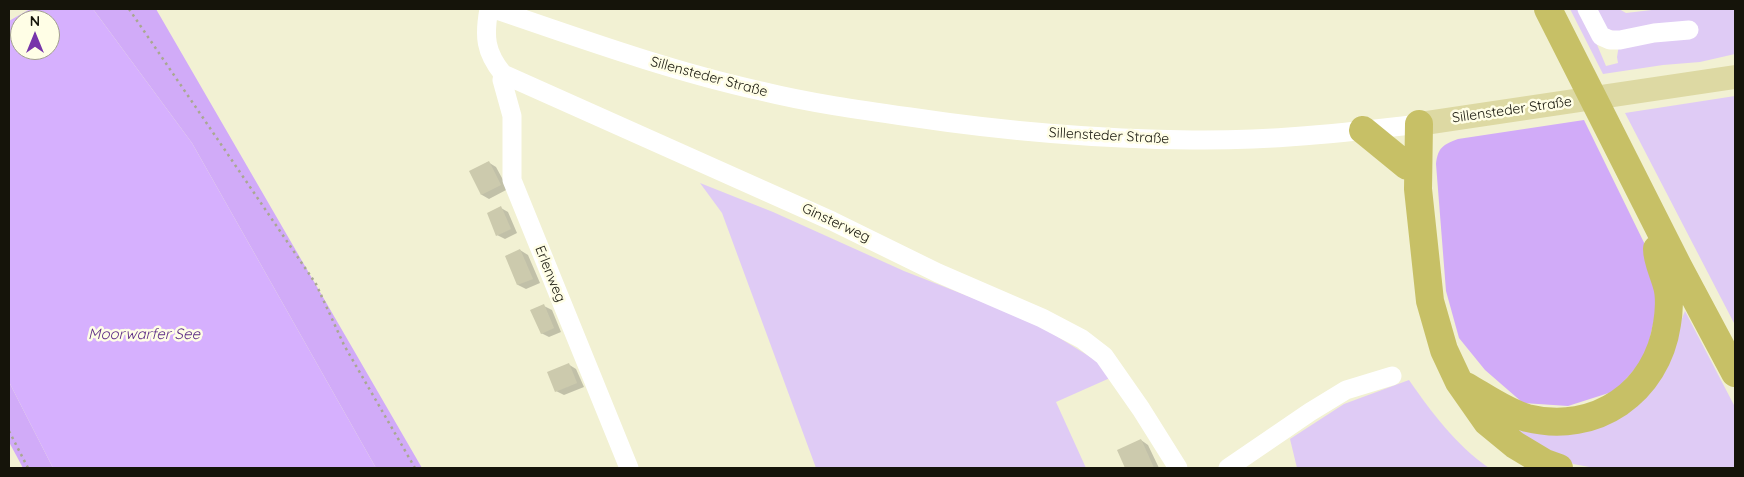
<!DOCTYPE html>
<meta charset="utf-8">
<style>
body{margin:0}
#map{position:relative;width:1744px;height:477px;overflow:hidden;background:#f2f1d3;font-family:Quicksand,sans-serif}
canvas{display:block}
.frame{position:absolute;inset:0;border:10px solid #15140a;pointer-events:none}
.north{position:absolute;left:10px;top:10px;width:50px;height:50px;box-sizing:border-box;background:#fffee6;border:1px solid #a1a08e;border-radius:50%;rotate:0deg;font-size:14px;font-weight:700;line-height:20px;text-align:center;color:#15140a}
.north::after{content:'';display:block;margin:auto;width:18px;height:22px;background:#7735aa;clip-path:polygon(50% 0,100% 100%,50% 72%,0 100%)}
</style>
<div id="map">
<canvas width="1744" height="477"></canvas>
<div class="frame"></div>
<div class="north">N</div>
</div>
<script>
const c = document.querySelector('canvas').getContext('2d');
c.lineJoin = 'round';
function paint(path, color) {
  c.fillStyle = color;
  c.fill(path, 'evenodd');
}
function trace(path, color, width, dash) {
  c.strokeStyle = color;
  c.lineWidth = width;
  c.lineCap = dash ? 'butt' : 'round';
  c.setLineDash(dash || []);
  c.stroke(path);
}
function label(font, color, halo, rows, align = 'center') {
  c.font = font + ' Quicksand,sans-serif';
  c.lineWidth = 5;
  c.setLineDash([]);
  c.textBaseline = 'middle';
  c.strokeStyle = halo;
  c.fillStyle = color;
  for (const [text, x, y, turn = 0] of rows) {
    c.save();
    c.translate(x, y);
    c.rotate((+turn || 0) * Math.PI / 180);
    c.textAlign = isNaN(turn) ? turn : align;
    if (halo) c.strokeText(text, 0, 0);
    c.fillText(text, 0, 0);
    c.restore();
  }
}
const green = new Path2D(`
 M1570,9H1582L1606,66L1618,63L1617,57L1621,33L1603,28L1593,9H1619L1626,13L1660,9H1735V54L1700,62L1663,65L1603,74Z
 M1735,96V325L1625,113Z
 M700,183L773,212L904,271L988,304L1045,329L1100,363L1110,378L1056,402L1086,468H816L722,213Z
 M1685,311L1735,407V468H1595L1573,464L1535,445L1497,416L1582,430L1675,336Z
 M1409,380C1432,413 1456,445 1489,468H1297L1290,439L1344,404Z`);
const forest = new Path2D(`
 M93,9H156L422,468H376L192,143Z
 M1584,120L1653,261L1657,308L1645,358L1615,391L1568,406L1523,403L1485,370L1459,338L1446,291L1436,164C1438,147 1443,145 1458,139Z
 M9,382L53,468H23L9,442Z`);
const water = new Path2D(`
 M30,9H93L192,143L376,468H53L9,382V21ZM20,20H50V50H20Z`);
const shadow = new Path2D(`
 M488,162L496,167L508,189L489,199L482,195L470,172Z
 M501,208L508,212L517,233L505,239L497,235Z
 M520,250L528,255L540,283L526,289L518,285L506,256Z
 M544,306L552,310L561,332L549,337L541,333Z
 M568,364L576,369L584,387L564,395L556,391Z
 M1141,440L1148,445L1159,468H1127L1118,451Z`);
const building = new Path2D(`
 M489,161L501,185L481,195L469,171Z
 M501,206L511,229L496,236L487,213Z
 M520,249L533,279L517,285L505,256Z
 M544,304L554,328L541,334L530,310Z
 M569,363L577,383L555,392L547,372Z
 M1141,439L1154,468H1125L1117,450Z`);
const path = new Path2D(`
 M129,9L316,284L344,345L415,468
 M9,431L28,468`);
const minor = new Path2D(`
 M489,9C484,36 485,52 503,74L832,221L938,273L1042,318L1082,339L1104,356L1141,409L1178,468
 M494,9C582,39 670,71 761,91C810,103 860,110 910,117C1003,131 1098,139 1192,140C1267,141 1344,133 1419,124
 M1587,9L1601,36L1610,40H1620L1654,33L1689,30
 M503,74L502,80L512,116V180L629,468
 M1228,468L1310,412L1346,390L1392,376`);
const major = new Path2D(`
 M1419,124L1735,77`);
const highway = new Path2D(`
 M1548,9L1678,266L1735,373
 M1419,124L1418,189L1430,301L1444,350L1459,382L1487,422L1515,445L1545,463L1559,468
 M1363,130L1407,166
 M1466,386C1485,397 1506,412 1527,418C1596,435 1657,392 1667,324C1669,313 1670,296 1667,286C1664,274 1657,261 1657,249`);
const streetNames = [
 ["Sillensteder Straße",709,77,15],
 ["Sillensteder Straße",1512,110,-8],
 ["Sillensteder Straße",1109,136,3],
 ["Ginsterweg",836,223,25],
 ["Erlenweg",550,274,68]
];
const waterNames = [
 ["Moorwarfer See",144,334]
];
paint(green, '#dfcbf5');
paint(forest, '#d1abf8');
paint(water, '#d6b0fe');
paint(shadow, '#0003');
paint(building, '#cccaad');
trace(path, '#a9a891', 2.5, [2.5, 4]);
trace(minor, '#fff', 19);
trace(major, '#ddd9a3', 24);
trace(highway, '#c7c066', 28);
label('14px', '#15140a', '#fffee6', streetNames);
label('italic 15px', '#5f2f87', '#fffee6', waterNames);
</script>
